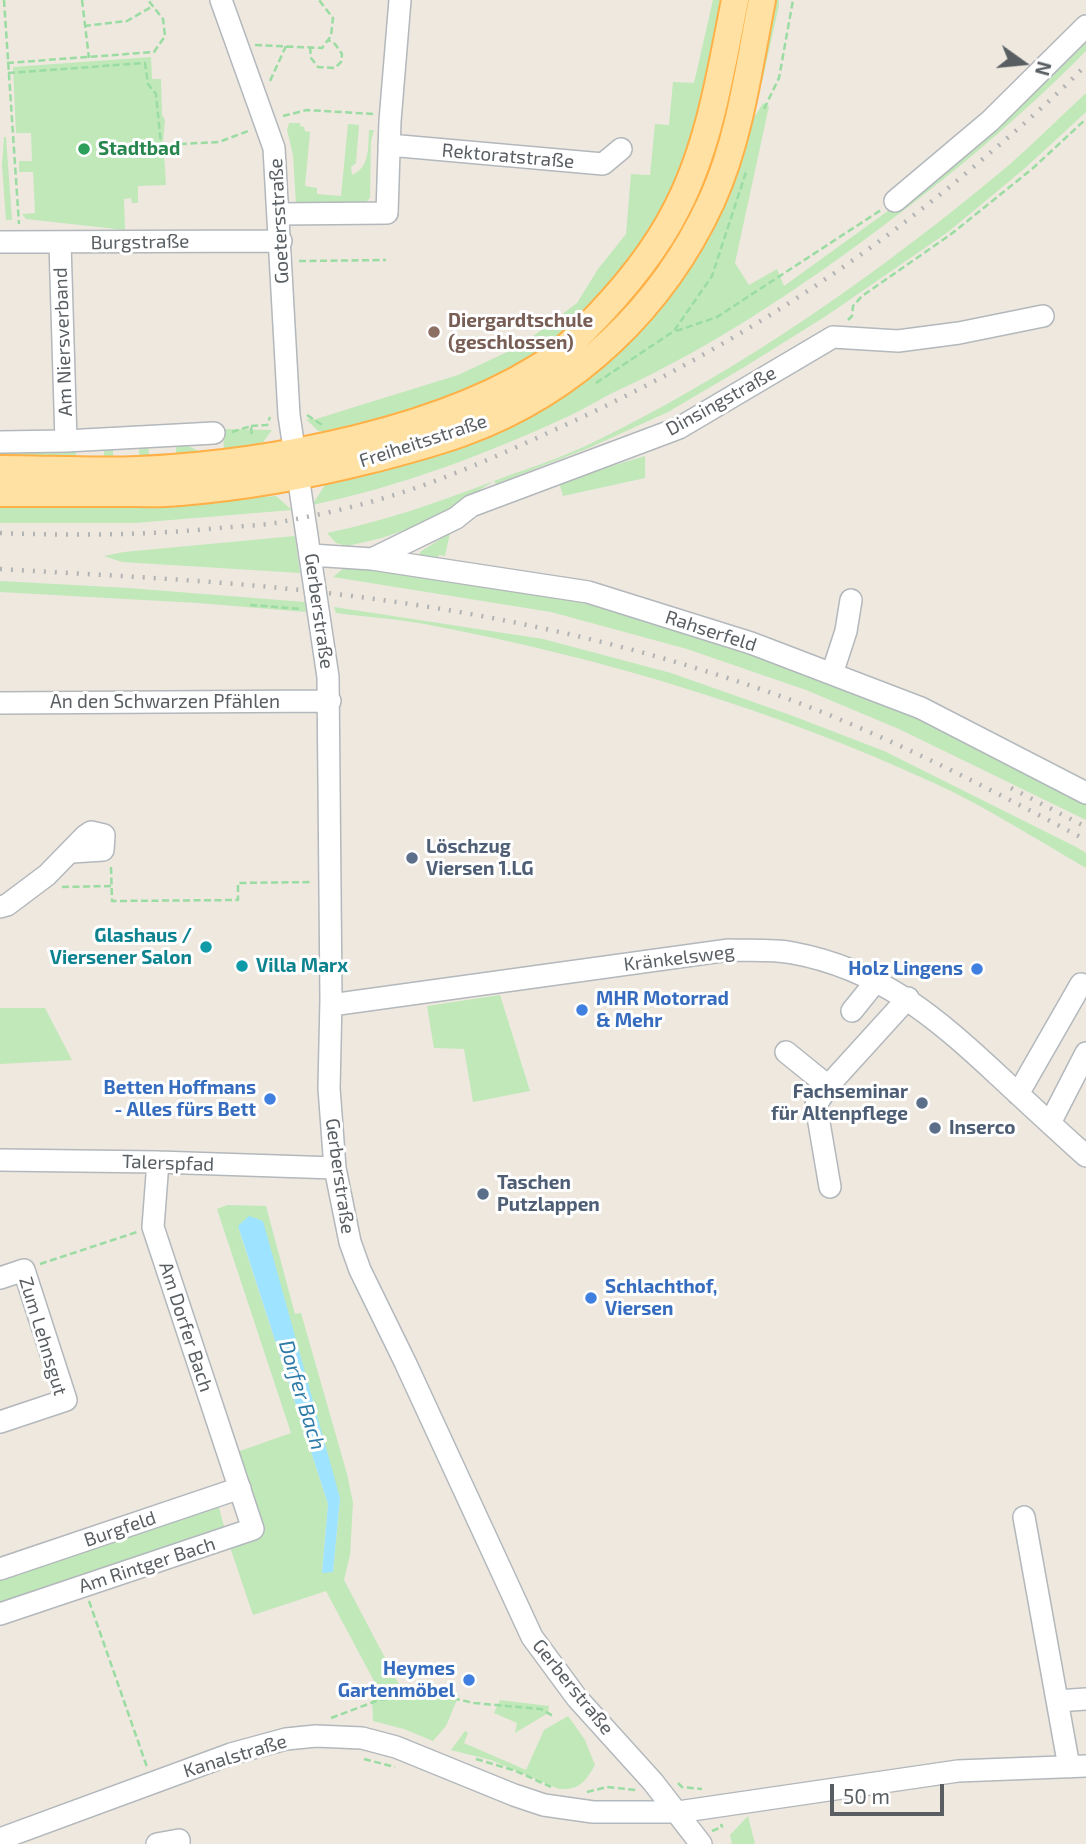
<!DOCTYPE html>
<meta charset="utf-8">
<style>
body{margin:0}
#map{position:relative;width:1086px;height:1844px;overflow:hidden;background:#eee8df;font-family:"Exo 2",sans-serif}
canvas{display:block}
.north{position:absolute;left:988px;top:28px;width:70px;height:70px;-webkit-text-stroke:5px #fff;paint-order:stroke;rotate:105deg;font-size:19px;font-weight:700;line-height:28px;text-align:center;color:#585e62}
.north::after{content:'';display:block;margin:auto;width:24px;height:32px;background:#585e62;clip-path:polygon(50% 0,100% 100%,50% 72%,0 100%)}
.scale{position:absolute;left:830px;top:1784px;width:114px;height:32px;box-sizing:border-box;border:4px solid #585e62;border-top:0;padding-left:9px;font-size:21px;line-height:24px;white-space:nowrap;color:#585e62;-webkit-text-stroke:5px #fff;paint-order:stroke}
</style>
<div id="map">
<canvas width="1086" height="1844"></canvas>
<div class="north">N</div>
<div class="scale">50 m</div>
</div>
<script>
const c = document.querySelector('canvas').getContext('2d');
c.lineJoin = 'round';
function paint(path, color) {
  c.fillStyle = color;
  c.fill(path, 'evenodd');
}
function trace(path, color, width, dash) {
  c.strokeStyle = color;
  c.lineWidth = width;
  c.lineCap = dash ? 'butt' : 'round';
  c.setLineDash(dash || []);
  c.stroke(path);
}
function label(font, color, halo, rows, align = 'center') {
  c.font = font + ' "Exo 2",sans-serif';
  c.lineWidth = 6;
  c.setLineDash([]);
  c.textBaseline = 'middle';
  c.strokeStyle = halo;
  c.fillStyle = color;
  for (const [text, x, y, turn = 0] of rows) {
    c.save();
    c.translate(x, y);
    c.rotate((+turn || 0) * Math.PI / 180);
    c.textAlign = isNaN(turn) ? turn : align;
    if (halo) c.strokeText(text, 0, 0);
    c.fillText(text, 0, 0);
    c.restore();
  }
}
const green = new Path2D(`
 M713,0H729L695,139L651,236L579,320L529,358L488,381L430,405L330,432L318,431L306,419H316L458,375L520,346L577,303L598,269L626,234L631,174L650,175L655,124L669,125L673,82L694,83Z
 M772,0H779V5L762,82H755Z
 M1086,33V51C1008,130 921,200 831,264C767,309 698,353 627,386C608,394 590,406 571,415C487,454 402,486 312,505L329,479L600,364L763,103L769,106L735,263L749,285L777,269L784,286L910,195Z
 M151,57L152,79H161L162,115L165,120L163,142L159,145L164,152L166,185L138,186V203H132L131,198L124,199L125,230L26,219L22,214L35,213L33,172H19V161H32L31,133H16L13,67Z
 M1086,93V112L1024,169L948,232L826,316L746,366L668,412L591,447L496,484L494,481L430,521L382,538L347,546L336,543L327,533C385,521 439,502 494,481C526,469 561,458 592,443C742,370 881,272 1009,165C1035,142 1060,117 1086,93Z
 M289,123H300V126L304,127L305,131L310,132L305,186L317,188V194L341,196L348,124L359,125L356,163L351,167L352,175C370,167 368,148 369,130H374L371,141L370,198L364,204H296L293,155L287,130Z
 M4,137H6L12,220H6L2,165Z
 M223,429L272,430L261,445L213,457L0,460V451L76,445V457H104V445H113V456H139V445L148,444L149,456H176V443L186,445L203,453L224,452Z
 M645,456V478L563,496L559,482Z
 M276,496L292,510L135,523H0V505L135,506Z
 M450,533L445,556L439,555L436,561L419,559L420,552Z
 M295,536L300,573L122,562L104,556L124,552Z
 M360,566L583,597L854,689L990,748L1086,800V820L899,729L806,690L687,649L551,612L333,577L344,568Z
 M0,581L128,588L305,602L306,612L198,603L0,592Z
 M334,607L543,639L671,673L793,716L884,751L1078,848L1086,853V868C1036,839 986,807 934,783C773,709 603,658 430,625C399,619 367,617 336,613Z
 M500,995L530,1091L473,1102L464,1049L434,1048L427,1006Z
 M0,1008H45L72,1060L0,1064Z
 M227,1205L266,1206L295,1314L301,1313L347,1474L353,1503L350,1555L344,1580L403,1692L459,1695L446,1726L433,1741L404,1729L373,1721L372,1699L382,1696L326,1591L253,1615L229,1544L264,1532L237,1452L291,1433L217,1209ZM238,1227L340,1498L333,1572H322L328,1504Z
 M218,1504L225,1530L0,1604V1578Z
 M500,1700L549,1706L548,1713L515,1733L517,1723L494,1713Z
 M568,1716L585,1740L595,1765C585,1782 580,1790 559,1789L491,1760L451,1750L465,1731L468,1733L464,1743L526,1770L544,1730Z
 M748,1816L755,1844H732L730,1835Z`);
const water = new Path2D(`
 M249,1216L263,1221L340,1498L333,1572L322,1573L328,1504L238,1226Z`);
const path = new Path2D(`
 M4,0L19,224
 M82,0L89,58
 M84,26L127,21L153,6
 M255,45L322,48L331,36L333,18L319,0
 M310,47L311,58L318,67L335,68L341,62L342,54L335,44L328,40
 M7,63L154,52L165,36L163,19L148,0
 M8,73L145,63L148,84L156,94L161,145L219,142L248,131
 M270,81L286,46
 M764,109L779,78L793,0
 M283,116L307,110L373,114
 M299,261L386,260
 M848,320L852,316L853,306L862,296L950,235L1032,169L1086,119
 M676,331L717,317L881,210
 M596,383L674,331L712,276L747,169
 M307,415L322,425
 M251,426L267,425L270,417
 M232,432L251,426L252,437
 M250,605L302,609
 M111,867L112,901L238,900V883L313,882
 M62,887L112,886
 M40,1264L137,1232
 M89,1601L147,1767
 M331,1718L379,1700L434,1694L474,1703L541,1709L553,1716
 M364,1759L395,1767
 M476,1759L516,1771L551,1787
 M678,1783L682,1787L702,1789
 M587,1792L607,1787L636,1790
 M712,1831L722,1827L721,1824`);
const minor = new Path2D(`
 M221,0L274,148L289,415L328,677L331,999L329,1088L335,1168L350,1242L360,1270L405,1362L532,1637L577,1698L653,1782L701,1844
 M389,145L603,164L621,149
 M895,201L990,121L1086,26
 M279,214L387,213L390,121L400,0
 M0,242L281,241
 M60,243L66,441
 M0,442L66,441L214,433
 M311,555L372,559L588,592L751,643L921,708L1086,793
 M372,559L456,518L471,506L679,428L833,337L898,341L959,333L1043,316
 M832,674L846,631L851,600
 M0,703L330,701
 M0,907L7,905L47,875L85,836L91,832L104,835L103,850L72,852
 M331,1005L729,950C749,951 772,949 793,953C880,969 937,1018 1000,1077C1028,1103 1057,1130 1086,1156
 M852,1011L877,980
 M786,1052L828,1086
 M1018,1094L1081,984
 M1050,1123L1086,1053
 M0,1160L158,1162L335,1168
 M830,1187L816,1105L828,1086L908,998
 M0,1278L24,1270L66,1400L0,1422
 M1024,1517L1069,1767
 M0,1569L240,1488
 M0,1614L253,1529L153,1227L158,1162
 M1057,1701L1086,1699
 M0,1839L231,1754L286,1739L316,1736L362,1738L396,1747L514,1795L544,1805L593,1812H678L958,1771L1086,1766
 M157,1844L179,1840V1844`);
const major = new Path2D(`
 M0,469C46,469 92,472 138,470C268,464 450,431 557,355C567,348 575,338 584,330C620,294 654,254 677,208C710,144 721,70 735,0
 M0,493C41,493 81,493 122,493C141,493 161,494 180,492C245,487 310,475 373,459C403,451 435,443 464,432C576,391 663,307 712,200C740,138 749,66 762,0`);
const rail = new Path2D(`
 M0,533C74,536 147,535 220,528C238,526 257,526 275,523C303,518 332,512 359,505C434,486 506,452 576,420C728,349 864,262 991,152C1024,124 1056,96 1086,65
 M0,569C117,576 235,581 352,596C504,615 655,649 799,703C898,741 992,790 1086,840
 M1011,788L1086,827`);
const markers = [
 [84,149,7,"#2e9e5b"],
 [434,332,7,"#8d6e63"],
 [412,858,7,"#5c6f8a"],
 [206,947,7,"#0f9aa8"],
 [242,966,7,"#0f9aa8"],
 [977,969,7,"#3f7fe0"],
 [582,1010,7,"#3f7fe0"],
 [270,1099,7,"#3f7fe0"],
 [922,1103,7,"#5c6f8a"],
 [935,1128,7,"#5c6f8a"],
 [483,1194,7,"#5c6f8a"],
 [591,1298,7,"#3f7fe0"],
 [469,1680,7,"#3f7fe0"]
];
const leisureNames = [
 ["Stadtbad",98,149]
];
const streetNames = [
 ["Rektoratstraße",508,156,5],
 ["Goetersstraße",279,221,-93],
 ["Burgstraße",140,242,-1],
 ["Am Niersverband",63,342,-92],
 ["Dinsingstraße",721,401,-29],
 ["Freiheitsstraße",423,441,-18],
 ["Gerberstraße",319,611,82],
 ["Rahserfeld",711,631,18],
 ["An den Schwarzen Pfählen",165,702],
 ["Kränkelsweg",679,958,-7],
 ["Talerspfad",168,1163,2],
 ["Gerberstraße",340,1176,82],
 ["Am Dorfer Bach",186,1327,72],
 ["Zum Lehnsgut",43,1336,73],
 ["Burgfeld",120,1529,-19],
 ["Am Rintger Bach",147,1565,-18],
 ["Gerberstraße",573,1687,51],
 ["Kanalstraße",235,1756,-17]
];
const educationNames = [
 ["Diergardtschule",448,321],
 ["(geschlossen)",448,343]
];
const serviceNames = [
 ["Löschzug",426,847],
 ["Viersen 1.LG",426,869],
 ["Fachseminar",908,1092,"right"],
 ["für Altenpflege",908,1114,"right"],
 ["Inserco",949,1128],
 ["Taschen",497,1183],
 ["Putzlappen",497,1205]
];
const cultureNames = [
 ["Glashaus /",192,936],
 ["Viersener Salon",192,958],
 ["Villa Marx",256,966,"left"]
];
const shopNames = [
 ["Holz Lingens",963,969],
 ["MHR Motorrad",596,999,"left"],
 ["& Mehr",596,1021,"left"],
 ["Betten Hoffmans",256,1088],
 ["- Alles fürs Bett",256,1110],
 ["Schlachthof,",605,1287,"left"],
 ["Viersen",605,1309,"left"],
 ["Heymes",455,1669],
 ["Gartenmöbel",455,1691]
];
const waterNames = [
 ["Dorfer Bach",302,1395,73]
];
paint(green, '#c0e8b9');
paint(water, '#9ee3ff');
trace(minor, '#b3b8bc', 24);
trace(major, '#ffb047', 30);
trace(path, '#9adca2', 2.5, [7, 3.5]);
trace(minor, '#fff', 21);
trace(major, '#ffe2a3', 26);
trace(rail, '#b2b3b3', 4.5, [2, 9]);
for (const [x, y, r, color] of markers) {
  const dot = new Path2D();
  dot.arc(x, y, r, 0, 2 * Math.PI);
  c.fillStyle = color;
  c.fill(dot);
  trace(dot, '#fff', 2.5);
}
label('bold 19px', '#27864d', '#fff', leisureNames, 'left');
label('19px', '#585e62', '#fff', streetNames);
label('bold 19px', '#785e54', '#fff', educationNames, 'left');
label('bold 19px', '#4e5e75', '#fff', serviceNames, 'left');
label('bold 19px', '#0d838f', '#fff', cultureNames, 'right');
label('bold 19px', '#366cbe', '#fff', shopNames, 'right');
label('italic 21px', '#2e7ba8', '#fff', waterNames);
</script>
